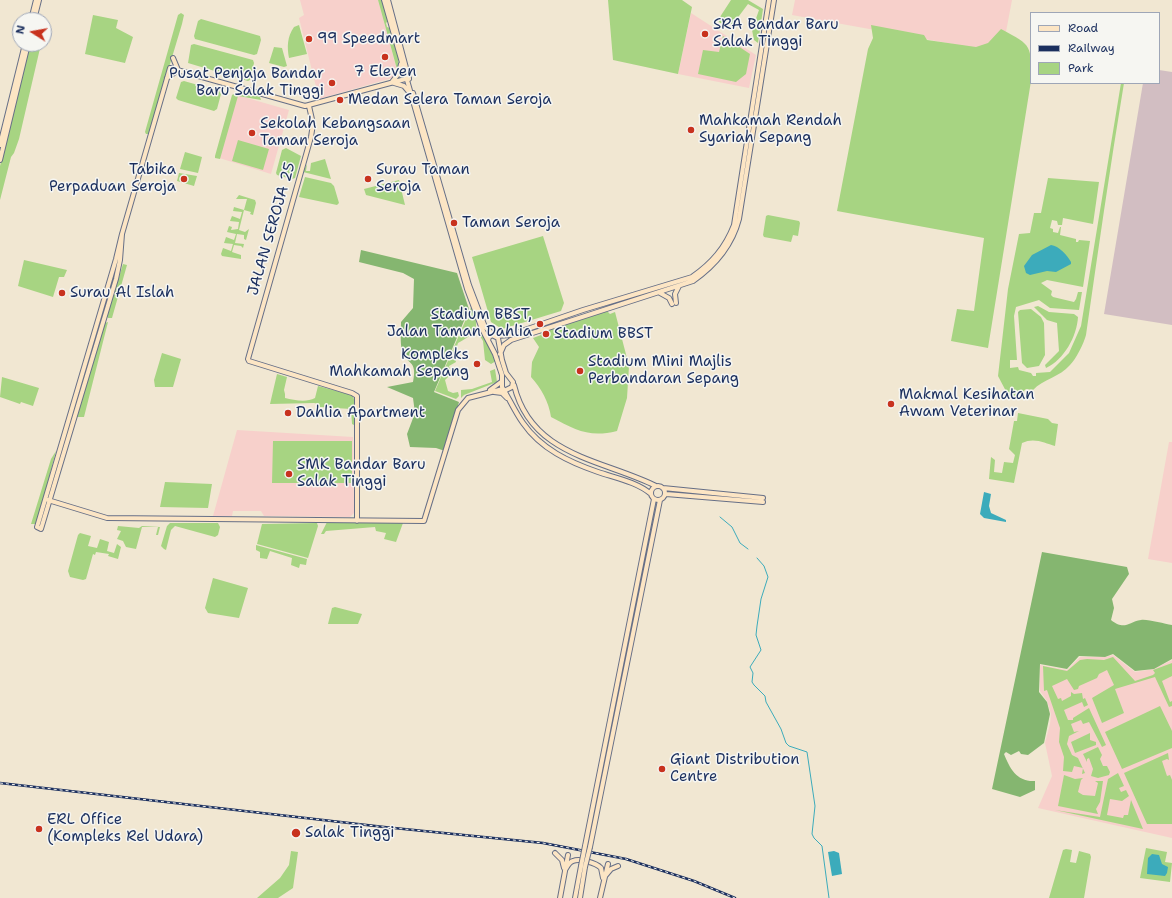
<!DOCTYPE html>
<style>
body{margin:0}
#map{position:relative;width:1172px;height:898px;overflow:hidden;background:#f1e7d2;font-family:"Shantell Sans",sans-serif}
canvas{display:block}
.legend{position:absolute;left:1030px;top:12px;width:130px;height:72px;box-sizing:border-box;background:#f6f6f2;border:1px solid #9ea6b7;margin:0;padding:5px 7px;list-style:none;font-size:12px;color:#1b2f5e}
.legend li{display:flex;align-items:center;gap:8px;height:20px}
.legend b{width:20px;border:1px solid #9ea6b7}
.north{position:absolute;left:12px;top:12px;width:40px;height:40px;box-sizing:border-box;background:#f6f6f2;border:1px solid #9ea6b7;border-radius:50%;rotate:281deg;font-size:11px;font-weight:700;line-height:16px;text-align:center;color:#1b2f5e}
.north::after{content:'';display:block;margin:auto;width:14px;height:18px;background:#c8321e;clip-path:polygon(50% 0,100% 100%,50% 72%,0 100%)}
</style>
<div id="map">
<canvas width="1172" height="898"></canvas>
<ul class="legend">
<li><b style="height:5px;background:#fce5c4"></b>Road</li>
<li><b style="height:5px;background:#1b2f5e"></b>Railway</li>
<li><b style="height:11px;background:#a7d482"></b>Park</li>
</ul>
<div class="north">N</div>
</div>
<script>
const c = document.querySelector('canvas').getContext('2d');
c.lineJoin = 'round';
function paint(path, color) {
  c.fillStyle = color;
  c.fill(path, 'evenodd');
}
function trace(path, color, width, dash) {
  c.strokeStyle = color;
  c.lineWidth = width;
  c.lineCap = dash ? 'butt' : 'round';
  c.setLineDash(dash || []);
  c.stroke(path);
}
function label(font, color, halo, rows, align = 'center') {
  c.font = font + ' "Shantell Sans",sans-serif';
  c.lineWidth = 3;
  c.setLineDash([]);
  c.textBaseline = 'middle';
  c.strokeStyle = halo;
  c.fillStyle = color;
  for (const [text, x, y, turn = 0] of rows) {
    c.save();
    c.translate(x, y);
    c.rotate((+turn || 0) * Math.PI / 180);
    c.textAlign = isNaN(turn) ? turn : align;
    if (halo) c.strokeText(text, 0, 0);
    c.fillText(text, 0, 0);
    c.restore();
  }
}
const built = new Path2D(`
 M300,0H378L397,70L392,78L319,99L299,18L304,15Z
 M795,0H1012L1002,53L792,15Z
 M691,13L756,55L749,88L678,74Z
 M233,94L289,110L271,174L216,157Z
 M237,430L353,437L354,513L350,517L264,516L261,511H233L232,516H213Z
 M1169,442H1172V563L1148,559Z
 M1113,655L1135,672L1154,669L1172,660V838L1038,808L1052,776L1045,743L1050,724L1051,714L1047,701L1040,691V665L1067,670L1080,657H1105Z`);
const industrial = new Path2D(`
 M1159,70L1172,72V325L1104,314L1143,83H1159Z`);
const green = new Path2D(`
 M378,0H382L388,21L386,23L387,27L390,28C394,42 401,58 398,73Z
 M608,0H682L692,7L678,74L613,60Z
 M731,0H748L763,9L758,43L754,40L752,30L759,10L748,4L733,24L720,23L718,20Z
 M181,13L184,15L182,24L149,134H146L145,132L178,15Z
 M93,15L118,20L116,28L133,37L125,63L85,54Z
 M201,19L260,36L261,40L257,54L254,55L195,39L194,36L198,21Z
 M299,25L307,54L289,58C287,47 287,37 294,27Z
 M871,25L924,35L927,40L976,47L988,43L1001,29C1033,46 1031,45 1031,81L988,348L951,341L957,309L974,311L984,238L837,211L868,49L873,38Z
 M723,36L750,54L746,74L736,82L698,74L703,50L719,52Z
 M30,44H41L19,139L14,153L11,157L0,200V166Z
 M194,44L253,60L254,63L250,80L248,81L188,63L191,45Z
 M274,47L282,48L287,66L284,67L269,63Z
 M184,81L219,91L221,94L217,109L214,111L178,100L176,98L181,82Z
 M1121,83H1124C1110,167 1098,251 1086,335C1084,343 1076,359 1070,365C1060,377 1043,379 1033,390L1026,389L1018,396L1008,395L998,376L1008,289L1019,234L1030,233L1034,213H1041L1048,178L1099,182L1093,224L1063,218L1062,225H1058L1057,221L1052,220L1050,228L1053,229V232L1058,233L1060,227H1061L1060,235L1076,239V242H1078L1079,240L1090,241L1083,287L1047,280L1041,283L1052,291L1051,295L1053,297L1074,302L1076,299L1078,292H1082L1079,310L1050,308L1039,300L1016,307L1014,316L1017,360H1010V368L1018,367L1019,370L1031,373L1033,376H1036V373L1050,372L1069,353L1081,326Z
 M239,91L260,97L261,100L238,96L220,159L215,158V156L232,95Z
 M238,140L269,149L263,170L232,161Z
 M286,148L301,156L295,178L292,179L277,175L276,173L282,150Z
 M185,152L202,157L198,173L180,169Z
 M325,159L331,179L303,172L307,164L306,171H310L311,163Z
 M179,173L197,176L194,186L177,181Z
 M305,177L331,183L334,186L339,203L337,205L299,197Z
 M399,180L405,205L366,195L364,189Z
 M239,195L255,200L256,203L253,215L250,214L251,212L244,210L239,230L245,232L249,229L246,240L244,239V235L237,234L235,243L244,244L243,248L241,246L234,245L232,252L241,255V259L222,256L221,254L223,248L231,251L233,244L224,243L226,237L234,240L236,234L227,232L229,226L232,227L231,230L238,229L239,222L230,221L232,216L240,219L242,212L233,211L234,207L244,210L247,199H236Z
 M768,215L799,221L800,223L798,236L793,235L791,242L764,237L763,235L766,216Z
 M543,236L564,303L561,311L502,329L491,322L472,257Z
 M24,260L67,270L64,277H59L53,297L18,286Z
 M123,264L127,265L112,318H108L107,316Z
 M472,305C479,327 479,332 458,343L454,355L456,362L449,366L451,374L445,380L448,391L453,393L458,392L459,396L456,399L435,391Z
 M1038,306L1049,312L1074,314L1078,317C1077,336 1064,360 1046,368L1045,365L1059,351L1057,323L1047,320L1034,307Z
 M1031,309L1041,317L1044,323L1045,355L1039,366L1027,368L1022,363L1018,312L1020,310Z
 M607,311L610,314L615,312L629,366L627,398L617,431C589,438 576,430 551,417C549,402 541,388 531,377L532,362L539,347L533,338L541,335L540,332Z
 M108,322L84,417H77L105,323Z
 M478,333L482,334L496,361L491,364L485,360L483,341Z
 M162,353L181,359L173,387H155L154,380Z
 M495,369L497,382L464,395L461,398V390L472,389L492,382L490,371Z
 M277,374L287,377L284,390L285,394V398C294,400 306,403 315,398L318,386L352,395L354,399V425L352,424L351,409L320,407L319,404L314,403L270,404Z
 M2,377L39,388L33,406L21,402L20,404L0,397Z
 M1018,413L1048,419L1052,423L1058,424L1055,446C1045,443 1034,437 1022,443L1014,483L989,479L991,457L995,460L994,472L1002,473L1004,462L1013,463L1015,455L1009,449L1014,421H1017Z
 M273,441H352V483H272Z
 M56,451L38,519L36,524H31L51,459Z
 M165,482L212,484L208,508L160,507Z
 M327,522H403V523L396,542L384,539L386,533L376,531L375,527L326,531L324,534H321Z
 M170,523H218L220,527L218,535L215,537L175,526L171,530L166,550L164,549L161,546L167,526Z
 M317,523L318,526L308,558L257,544L262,524Z
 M118,526L139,528L142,526L160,527L158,535H156L158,527H142L136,549L126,547L123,541L117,539L121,531L117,530Z
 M80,533L91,536L88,546L97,548L100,539L109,542L107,551L114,553L117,544L121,547L118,559L108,556L109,554L96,552L95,555L93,554L86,579L83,580L70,577L68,571L78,535Z
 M256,545L307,559L306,565L300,564L299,568L291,565L292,558L270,551L267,559L260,558V552L256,550Z
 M213,578L248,588L239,618L208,613L205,608Z
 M335,607L362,614L358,624H328L332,608Z
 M1113,657L1135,681L1153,675L1155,673L1153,670L1172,663V676L1162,681L1170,702L1172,701V706L1169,707L1155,677L1115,689L1124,713L1102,723L1092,698L1114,685L1107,670L1099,674L1097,678L1079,686L1078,689L1074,690L1067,679L1052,686L1058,699L1061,698L1062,701L1071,696V692L1074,694L1082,693L1083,699L1085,698L1088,705L1084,707L1082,702L1064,710L1068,720H1073V718L1089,708L1106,745L1102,747L1089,722L1083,724L1081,720L1071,724L1074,732L1079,731L1069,736L1067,744L1072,755L1078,758L1085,773L1082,774L1083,768L1074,766L1072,772L1063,771L1064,757L1059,742L1060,728L1047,690L1044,691L1043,666L1067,671L1080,660L1087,659L1104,660Z
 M1160,706L1172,731V748L1122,769L1105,732Z
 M1090,733V740L1096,742V745L1075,753L1071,742Z
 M1098,747L1102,755L1100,759L1103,766H1107L1110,772L1109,775L1098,778L1091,776L1093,769L1089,758L1087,759V762L1083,754Z
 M1168,753L1169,760L1167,759L1162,761L1167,776L1170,775L1172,780V824H1147L1124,773Z
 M1118,773L1124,786L1119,788L1121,792L1126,790L1129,796L1122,801L1110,799L1107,815L1123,818L1124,815H1128L1131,800L1143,829L1055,810L1100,817L1108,779Z
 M1064,775L1075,779L1083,778L1081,780L1078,792L1083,795L1095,796L1098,783L1095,781H1103L1100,802L1096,809L1098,814L1058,806Z
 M1146,848L1167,852L1165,862L1172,863L1170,882L1140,878Z
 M1066,849L1072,850L1070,862L1076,863L1079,851L1090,854L1091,857L1084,898H1049L1063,850Z
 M291,851L298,852L293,888L278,898H257L280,878L289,865Z`);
const forest = new Path2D(`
 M361,250L457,273L469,309L434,392L459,402L445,451L436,448L410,447L407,434L415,413L413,398L387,387L413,382C418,359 406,365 402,351C400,342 401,331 401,322L413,308L414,279L403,273L359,262Z
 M1042,552L1127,567L1129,574L1112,599L1114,608L1111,620C1125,631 1128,622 1141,620C1148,619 1164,624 1172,625V659L1154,669L1135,671L1113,654L1105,657L1079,656L1067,669L1040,664L1039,692L1047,702L1050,714L1044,743L1028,755L1021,754L1019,751L1011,755L1006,752L1004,754C1010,769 1017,782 1035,781V790L1020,797L992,789Z`);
const water = new Path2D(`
 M1051,245C1059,246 1067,255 1071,262V264L1056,272L1047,271L1030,275L1026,273L1024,266L1032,255Z
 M984,492L991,494L989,506L991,513L1006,520V522L984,518L980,514Z
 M834,851L839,853L842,874L832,876L828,852Z
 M1152,854L1159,855L1162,864L1168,867L1167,873L1165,876L1147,874L1148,858Z`);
const stream = new Path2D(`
 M720,517L732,527L740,543L748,549
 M757,558L764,566L768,577L761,599L757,626L756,635L761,650L750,667L753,673L752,682L754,685L765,696L766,702L781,729L786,743L789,746L807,752L815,806L812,834L814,838L822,846L829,898`);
const secondary = new Path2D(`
 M384,0L467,289L482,329L495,354L502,375V387C509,398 515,412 523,423C541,449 569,462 598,472C616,478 637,482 651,494
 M388,0L409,79
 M31,20L36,0
 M34,20L39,0
 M167,78L178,70L173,58
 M392,82L399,73L401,64
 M394,83L404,86L409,92
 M413,93L469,285L485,327L494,335
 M309,106L313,124L311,137L248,359L249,361L352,393L357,396V521
 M0,145L25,44
 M0,160L28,44
 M122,234L120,260L116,279L41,529L37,527L116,259L122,234L170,68L305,106L409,78
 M660,293L669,298L672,304
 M676,303L675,294L679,286
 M497,336L510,335L583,310L692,277C712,263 725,248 734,225L769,0
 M488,340L489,337L492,335L498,338L502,360L506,373L513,382L512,387L506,390
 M500,354L504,345L511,340L693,281C716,265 732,246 739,219L774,0
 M514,385C531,456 601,459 656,486
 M490,390L501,382
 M494,392L502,393L507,398
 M651 493a7 7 0 1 1 14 0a7 7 0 1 1-14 0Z
 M663,488L763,498
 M666,494L763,502
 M48,500L107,518L424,521L458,410L468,398L503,389
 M585,846L654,499
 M590,847L660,500
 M555,853L562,860L564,868
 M565,870C567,867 569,862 573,861C580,858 596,863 601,868L603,878
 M606,875L611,869L618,866
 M560,898L568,855
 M575,898L581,866
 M580,898L585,867
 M600,898L608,864`);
const rail = new Path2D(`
 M0,783L384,827L543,843L626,859L694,881L735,898`);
const secondaryBridge = new Path2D(`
 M581,866L585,846
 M585,867L590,847`);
const markers = [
 [705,34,4,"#c8321e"],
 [309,39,4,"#c8321e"],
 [385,57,4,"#c8321e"],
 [332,83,4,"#c8321e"],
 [340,100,4,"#c8321e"],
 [691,130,4,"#c8321e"],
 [252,133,4,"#c8321e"],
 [184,179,4,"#c8321e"],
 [368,179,4,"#c8321e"],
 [454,223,4,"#c8321e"],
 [62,293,4,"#c8321e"],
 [540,324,4,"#c8321e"],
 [546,334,4,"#c8321e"],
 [477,364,4,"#c8321e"],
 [580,371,4,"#c8321e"],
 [891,404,4,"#c8321e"],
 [288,413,4,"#c8321e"],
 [289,474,4,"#c8321e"],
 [662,769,4,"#c8321e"],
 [39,829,4,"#c8321e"],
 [296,833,5,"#c8321e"]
];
const poiNames = [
 ["SRA Bandar Baru",713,25],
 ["Salak Tinggi",713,42],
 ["99 Speedmart",317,39],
 ["7 Eleven",385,72,"center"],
 ["Pusat Penjaja Bandar",324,74,"right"],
 ["Baru Salak Tinggi",324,91,"right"],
 ["Medan Selera Taman Seroja",348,100],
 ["Mahkamah Rendah",699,121],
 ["Syariah Sepang",699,138],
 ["Sekolah Kebangsaan",260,124],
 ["Taman Seroja",260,141],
 ["Tabika",176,170,"right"],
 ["Perpaduan Seroja",176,187,"right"],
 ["Surau Taman",376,170],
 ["Seroja",376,187],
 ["Taman Seroja",462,223],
 ["Surau Al Islah",70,293],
 ["Stadium BBST,",532,315,"right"],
 ["Jalan Taman Dahlia",532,332,"right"],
 ["Stadium BBST",554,334],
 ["Kompleks",469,355,"right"],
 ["Mahkamah Sepang",469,372,"right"],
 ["Stadium Mini Majlis",588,362],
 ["Perbandaran Sepang",588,379],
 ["Makmal Kesihatan",899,395],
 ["Awam Veterinar",899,412],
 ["Dahlia Apartment",296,413],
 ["SMK Bandar Baru",297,465],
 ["Salak Tinggi",297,482],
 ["Giant Distribution",670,760],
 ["Centre",670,777],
 ["ERL Office",47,820],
 ["(Kompleks Rel Udara)",47,837],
 ["Salak Tinggi",305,833]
];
const streetNames = [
 ["JALAN SEROJA 25",272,229,-74]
];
paint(built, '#f7d0cb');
paint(industrial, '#d2bec2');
paint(green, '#a7d482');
paint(forest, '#85b670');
paint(water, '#3cabbb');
trace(stream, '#3cabbb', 1);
trace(secondary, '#666f87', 6);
trace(secondary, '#fce5c4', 4);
trace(rail, '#1b2f5e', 2.5);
trace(rail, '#f6f6f2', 1, [3]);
trace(secondaryBridge, '#666f87', 6, []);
trace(secondaryBridge, '#fce5c4', 4);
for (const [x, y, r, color] of markers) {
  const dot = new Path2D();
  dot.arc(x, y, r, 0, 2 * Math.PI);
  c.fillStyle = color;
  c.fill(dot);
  trace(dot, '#f6f6f2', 1.5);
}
label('15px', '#1b2f5e', '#f6f6f2', poiNames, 'left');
label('15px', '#1b2f5e', '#f6f6f2', streetNames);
</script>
